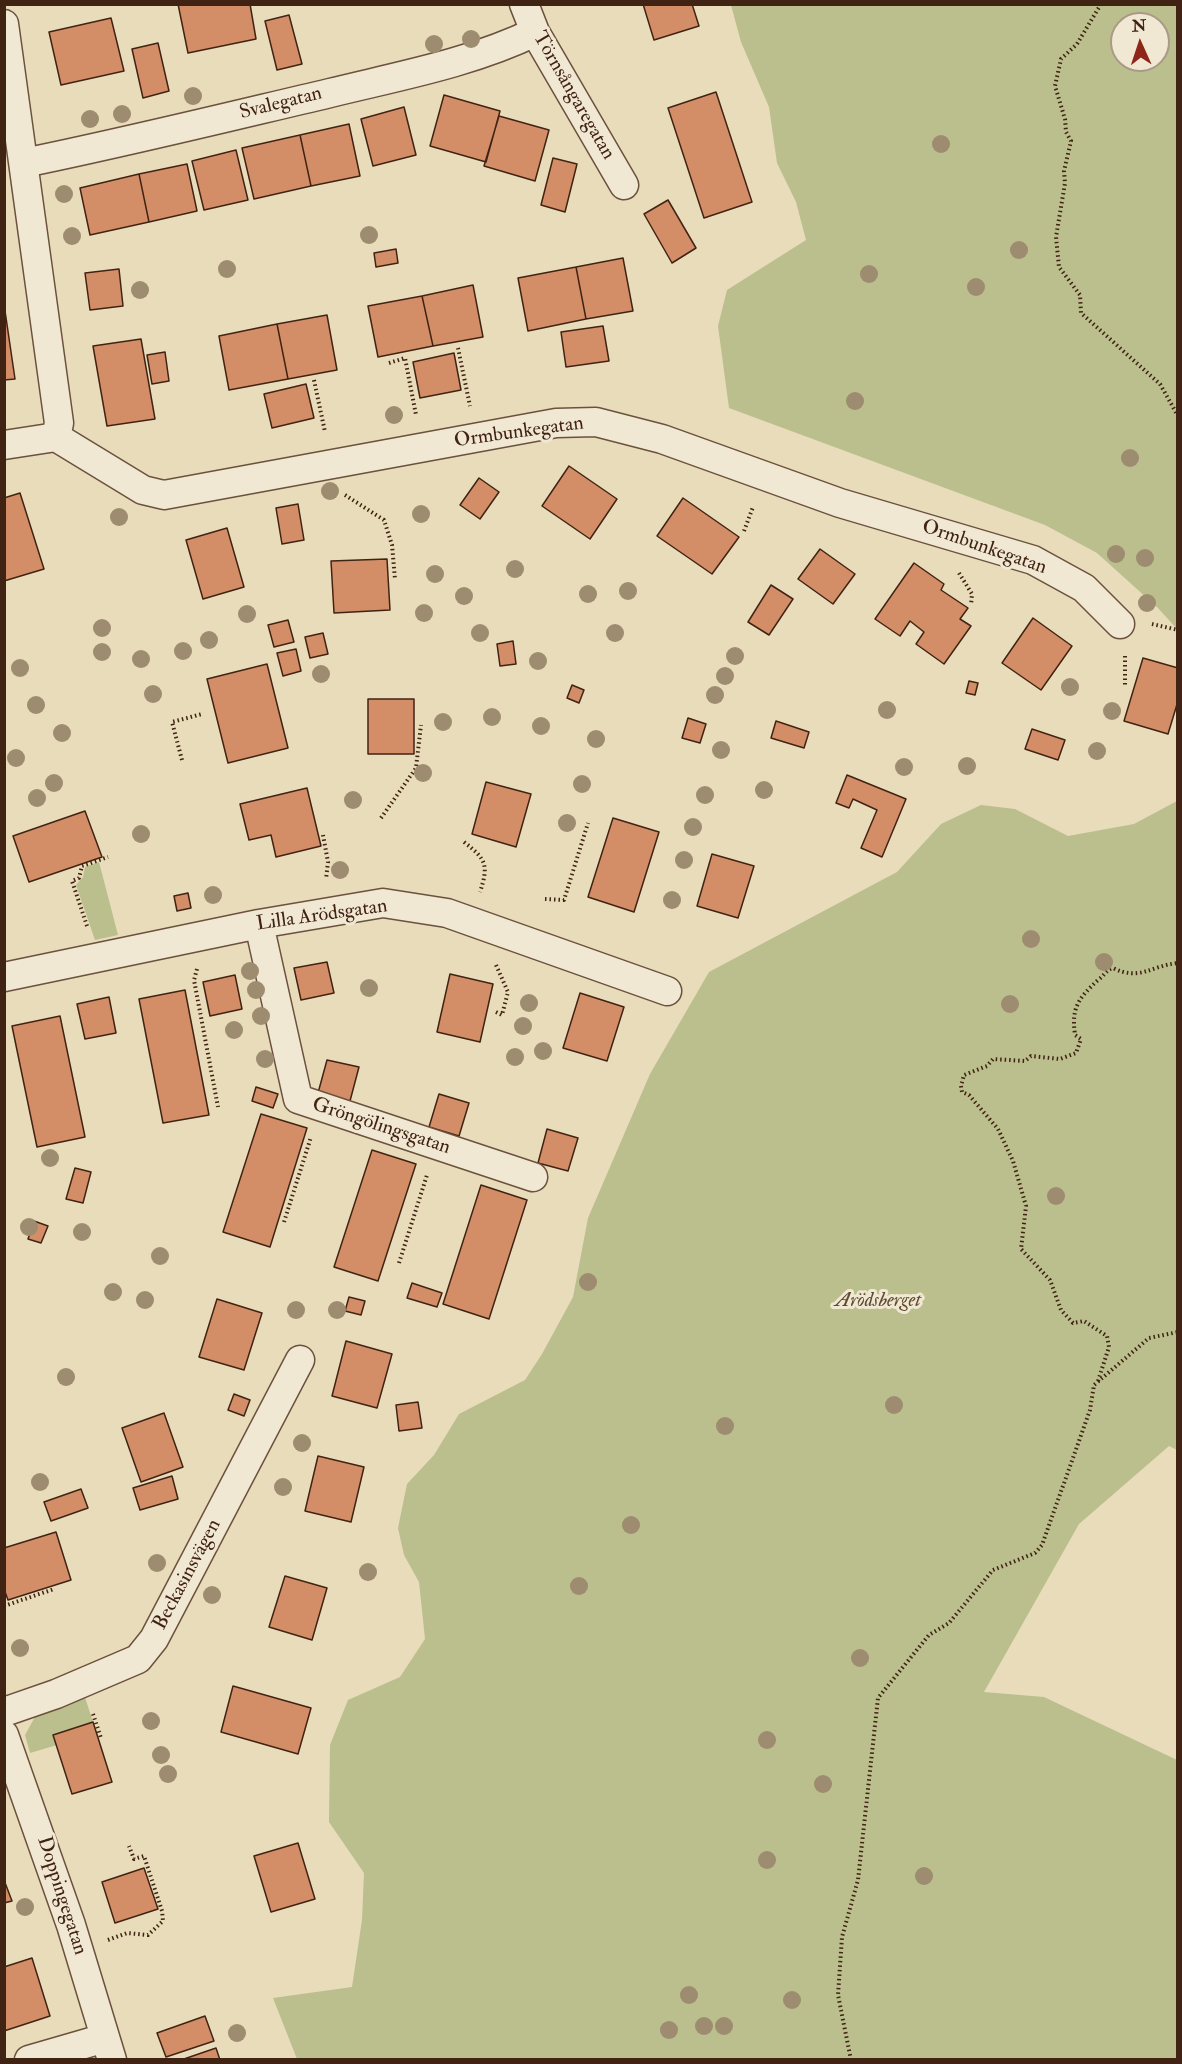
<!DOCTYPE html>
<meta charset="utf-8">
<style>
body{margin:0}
#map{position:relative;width:1182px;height:2064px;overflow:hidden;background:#e8dcba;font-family:"IM FELL Double Pica",serif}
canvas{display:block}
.frame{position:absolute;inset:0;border:6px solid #412314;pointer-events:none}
.north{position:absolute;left:1110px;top:12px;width:60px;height:60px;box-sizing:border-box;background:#f0e8d2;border:2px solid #aa9986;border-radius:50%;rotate:357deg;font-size:16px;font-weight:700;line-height:24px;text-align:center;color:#412314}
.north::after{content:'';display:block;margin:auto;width:21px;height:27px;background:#8f2418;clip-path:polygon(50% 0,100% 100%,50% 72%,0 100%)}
</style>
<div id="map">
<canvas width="1182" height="2064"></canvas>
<div class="frame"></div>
<div class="north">N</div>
</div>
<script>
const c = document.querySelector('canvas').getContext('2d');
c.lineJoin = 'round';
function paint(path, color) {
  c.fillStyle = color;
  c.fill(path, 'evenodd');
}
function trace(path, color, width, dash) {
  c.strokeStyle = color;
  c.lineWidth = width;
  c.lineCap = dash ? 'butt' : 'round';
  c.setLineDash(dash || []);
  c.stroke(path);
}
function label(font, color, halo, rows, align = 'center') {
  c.font = font + ' "IM FELL Double Pica",serif';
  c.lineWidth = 6;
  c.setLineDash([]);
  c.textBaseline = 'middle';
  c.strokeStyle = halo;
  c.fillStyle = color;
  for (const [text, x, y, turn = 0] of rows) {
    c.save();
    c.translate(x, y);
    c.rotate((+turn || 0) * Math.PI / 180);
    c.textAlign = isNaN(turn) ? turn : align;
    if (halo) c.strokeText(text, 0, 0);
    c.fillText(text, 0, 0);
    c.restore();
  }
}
const green = new Path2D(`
 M731,5H1177V629L1158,608L1097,553L1045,525L729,408L718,326L727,290L806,240L796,202L777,163L769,107L741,42ZM1122,24H1158V60H1122Z
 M1177,801V1450L1169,1446L1079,1524L984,1692L1044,1697L1177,1760V2059H297L273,1998L352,1987L362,1920L364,1873L329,1822L330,1745L348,1700L400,1677L425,1639L419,1582L404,1555L398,1528L407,1484L434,1455L459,1414L525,1380L542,1354L573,1297L588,1218L650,1074L709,972L897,872L941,824L981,805L1015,809L1068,836L1134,824Z
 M99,862L118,935L95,940L76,885L83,877L85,867Z
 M82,1688L93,1722L54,1735L57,1745L30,1753L25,1735L42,1704Z`);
const building = new Path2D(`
 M178,4H250L256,39L188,53Z
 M643,4H692L699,26L654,40Z
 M289,15L302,64L277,70L265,21Z
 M111,18L124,71L61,85L49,32Z
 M158,43L169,91L143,98L132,49Z
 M716,92L752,202L704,218L668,108Z
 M444,95L500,111L486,162L430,146Z
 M404,107L416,155L373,166L361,119Z
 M499,116L549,130L535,181L484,166Z
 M349,124L360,176L311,186L300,135Z
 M300,135L311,186L254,199L242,148Z
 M236,150L248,200L204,210L192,161Z
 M553,158L577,164L565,212L541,205Z
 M187,164L197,211L149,222L139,174Z
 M139,174L149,222L90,235L80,188Z
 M668,200L696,248L672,263L644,214Z
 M396,249L398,263L376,267L374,253Z
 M623,258L633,311L586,319L576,267Z
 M576,267L586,319L528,331L518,278Z
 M119,269L123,306L90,310L85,273Z
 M473,285L483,337L433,346L422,296Z
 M422,296L433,346L378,357L368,306Z
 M4,304L15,379L4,380Z
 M327,315L337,370L288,379L277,324Z
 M277,324L288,379L229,390L219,336Z
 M603,326L609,361L566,367L561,332Z
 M141,339L155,419L107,426L93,346Z
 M165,352L169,381L152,384L147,355Z
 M454,353L461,390L420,398L413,362Z
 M306,384L314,418L272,428L264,394Z
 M569,466L617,499L590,539L542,506Z
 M479,478L499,492L480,519L460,505Z
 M20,493L44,569L4,581V498Z
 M683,498L739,537L712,574L657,536Z
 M298,504L304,540L282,544L276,508Z
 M227,528L244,587L203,599L186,540Z
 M820,549L855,574L833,604L798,579Z
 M387,559L390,610L334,613L331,561Z
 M914,563L944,584L941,590L968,608L960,619L971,626L944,664L916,644L924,632L910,621L900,636L875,619Z
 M771,585L793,599L769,635L748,622Z
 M1033,618L1072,646L1041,690L1002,663Z
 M288,620L294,642L274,647L268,625Z
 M323,633L328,654L310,658L305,637Z
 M513,641L516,664L500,666L497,644Z
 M296,649L301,671L283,676L277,653Z
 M1143,658L1178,668V701L1168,734L1124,721Z
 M267,664L288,748L228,763L207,679Z
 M969,681L978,683L975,695L966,693Z
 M572,685L584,690L579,703L567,698Z
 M368,699H414V754H368Z
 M688,718L706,724L700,743L682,738Z
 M776,721L809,732L804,748L771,738Z
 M1032,729L1065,740L1058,760L1025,749Z
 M847,775L906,799L882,857L861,848L877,810L853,799L849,808L836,803Z
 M486,782L531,794L516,847L472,834Z
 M307,788L321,846L276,857L271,835L249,840L240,804Z
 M85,811L102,857L29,882L13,836Z
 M613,818L659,832L634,912L588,897Z
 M712,854L754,866L738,918L697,906Z
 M188,893L191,908L177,911L174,896Z
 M327,962L334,993L301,1000L294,968Z
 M450,974L493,984L480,1042L437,1032Z
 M235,975L242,1009L210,1016L203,982Z
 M185,990L209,1115L163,1123L139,999Z
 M580,993L624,1007L607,1061L563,1048Z
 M109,997L116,1033L85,1039L77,1004Z
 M60,1016L85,1137L37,1147L12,1026Z
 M327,1060L359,1067L350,1101L318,1093Z
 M256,1087L278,1094L273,1108L252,1101Z
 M439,1094L469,1103L459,1136L429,1127Z
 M261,1114L307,1128L270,1247L223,1232Z
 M547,1129L578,1138L568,1171L538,1163Z
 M372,1150L416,1164L378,1281L334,1267Z
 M75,1168L91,1172L83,1203L66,1199Z
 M481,1185L527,1200L489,1319L443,1304Z
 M34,1221L48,1226L41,1243L28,1239Z
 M412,1283L442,1293L437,1307L407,1298Z
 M349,1297L365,1301L361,1315L345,1311Z
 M217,1299L262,1313L244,1370L199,1357Z
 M346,1341L392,1354L377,1408L332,1396Z
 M234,1394L250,1400L244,1416L228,1410Z
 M418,1402L422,1428L399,1431L396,1405Z
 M164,1413L183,1467L141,1482L122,1428Z
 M318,1456L364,1467L351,1522L305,1511Z
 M172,1476L178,1499L140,1510L133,1488Z
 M81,1489L88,1508L51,1521L44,1502Z
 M56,1532L71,1580L8,1600L4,1589V1548Z
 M285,1576L327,1588L312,1640L269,1627Z
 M233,1686L311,1708L298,1754L221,1732Z
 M93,1722L112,1782L72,1794L53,1735Z
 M298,1843L315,1899L271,1912L254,1856Z
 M144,1868L158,1909L115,1923L102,1882Z
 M4,1880L12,1901L4,1903Z
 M32,1958L50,2016L4,2031V1967Z
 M205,2016L214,2041L166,2057L157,2033Z
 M216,2048L220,2060H181Z`);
const path = new Path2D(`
 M1101,4L1077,44L1061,59L1055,86L1065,119L1066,132L1071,141L1064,171L1065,183L1056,237L1059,267L1080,295L1081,313L1160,384L1178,416
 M458,348L470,406
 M389,363L405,358L416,415
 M314,380L325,432
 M345,495L384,520L392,545L395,579
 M744,531L753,507
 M959,573L972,594L971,605
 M1152,624L1178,630
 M1125,656V686
 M182,760L172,722L202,714
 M381,818L416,768L421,725
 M323,835L328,862L326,879
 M464,842C486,859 489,865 480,892
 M545,899L564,900L588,823
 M87,926L72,881L79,878L82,866L108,857
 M197,969L194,980L218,1107
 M496,1012L502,1015L508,992L496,965
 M284,1222L311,1137
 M399,1263L427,1175
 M1098,1381L1109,1347L1107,1336L1084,1321L1073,1323L1061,1310L1050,1280L1021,1249L1026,1206L1013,1161L998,1129L969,1095L962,1092L961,1086L964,1075L987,1066L993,1059L1025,1061L1031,1056L1060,1059L1076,1053L1081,1039L1075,1035C1071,1007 1079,998 1098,980C1104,976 1106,970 1113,968C1140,981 1150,966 1178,963
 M4,1606L54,1589
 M93,1714L101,1738
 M108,1940L127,1933L148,1935L163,1921L162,1911L144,1856L134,1859L129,1846
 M851,2060L838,1995L842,1937L858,1880L878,1698L929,1635L949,1623L993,1570L1035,1553L1042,1545L1090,1410L1094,1385L1149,1338L1178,1332`);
const minor = new Path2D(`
 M524,4L535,32L624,185
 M4,24L59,423L56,437
 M24,163C127,142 228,117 330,93C399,76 471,63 535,32
 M4,445L56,437L143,490L164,495L556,423L596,422L662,439L840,503L1033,560L1084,588L1120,624
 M259,924L298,1099L533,1177
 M4,977L259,924L383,903L447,913L667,991
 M4,1712L56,1694L138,1659L154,1639L300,1360
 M4,1735L71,1925L112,2060
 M29,2060L105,2038`);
const trees = [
 [471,39],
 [434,44],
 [193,96],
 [122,114],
 [90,119],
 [941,144],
 [64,194],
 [369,235],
 [72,236],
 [1019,250],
 [227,269],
 [869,274],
 [976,287],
 [140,290],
 [855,401],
 [394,415],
 [1130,458],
 [330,491],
 [421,514],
 [119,517],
 [1116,554],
 [1145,558],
 [515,569],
 [435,574],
 [628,591],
 [588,594],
 [464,596],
 [1147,603],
 [424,613],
 [247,614],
 [102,628],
 [480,633],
 [615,633],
 [209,640],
 [183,651],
 [102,652],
 [735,656],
 [141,659],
 [538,661],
 [20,668],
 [321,674],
 [725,676],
 [1070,687],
 [153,694],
 [715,695],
 [36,705],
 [887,710],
 [1112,711],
 [492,717],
 [443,722],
 [541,726],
 [62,733],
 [596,739],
 [721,750],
 [1097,751],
 [16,758],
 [967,766],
 [904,767],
 [423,773],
 [54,783],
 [582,784],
 [764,790],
 [705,795],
 [37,798],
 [353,800],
 [567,823],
 [693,827],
 [141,834],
 [684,860],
 [340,870],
 [213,895],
 [672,900],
 [1031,939],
 [1104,962],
 [250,971],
 [369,988],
 [256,990],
 [529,1003],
 [1010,1004],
 [261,1016],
 [523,1026],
 [234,1030],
 [543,1051],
 [515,1057],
 [265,1059],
 [50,1158],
 [1056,1196],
 [29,1227],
 [82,1232],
 [160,1256],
 [588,1282],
 [113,1292],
 [145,1300],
 [296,1310],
 [337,1310],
 [66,1377],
 [894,1405],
 [725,1426],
 [302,1443],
 [40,1482],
 [283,1487],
 [631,1525],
 [157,1563],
 [368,1572],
 [579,1586],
 [212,1595],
 [20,1648],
 [860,1658],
 [151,1721],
 [767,1740],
 [161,1755],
 [168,1774],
 [823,1784],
 [767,1860],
 [924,1876],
 [25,1907],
 [689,1995],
 [792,2000],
 [704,2026],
 [724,2026],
 [669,2030],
 [237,2033]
];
const streetNames = [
 ["Törnsångaregatan",573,96,60],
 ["Svalegatan",281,104,-14],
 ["Ormbunkegatan",519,433,-8],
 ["Ormbunkegatan",984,548,19],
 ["Lilla Arödsgatan",322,916,-8],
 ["Gröngölingsgatan",381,1127,18],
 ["Beckasinsvägen",188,1575,-62],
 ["Doppingegatan",61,1896,72]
];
const parkNames = [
 ["Arödsberget",878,1302]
];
paint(green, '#babf8d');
paint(building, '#d38e67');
trace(building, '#412314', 1.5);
trace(minor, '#6b513e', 31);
trace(path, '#412314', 4, [1.5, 3]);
trace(minor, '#f0e8d2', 28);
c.fillStyle = '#9d8c6f';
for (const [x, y] of trees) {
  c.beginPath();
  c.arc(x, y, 9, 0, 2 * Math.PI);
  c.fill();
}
label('20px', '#412314', '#f0e8d2', streetNames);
label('italic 20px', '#5f4a32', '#f0e8d2', parkNames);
</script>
